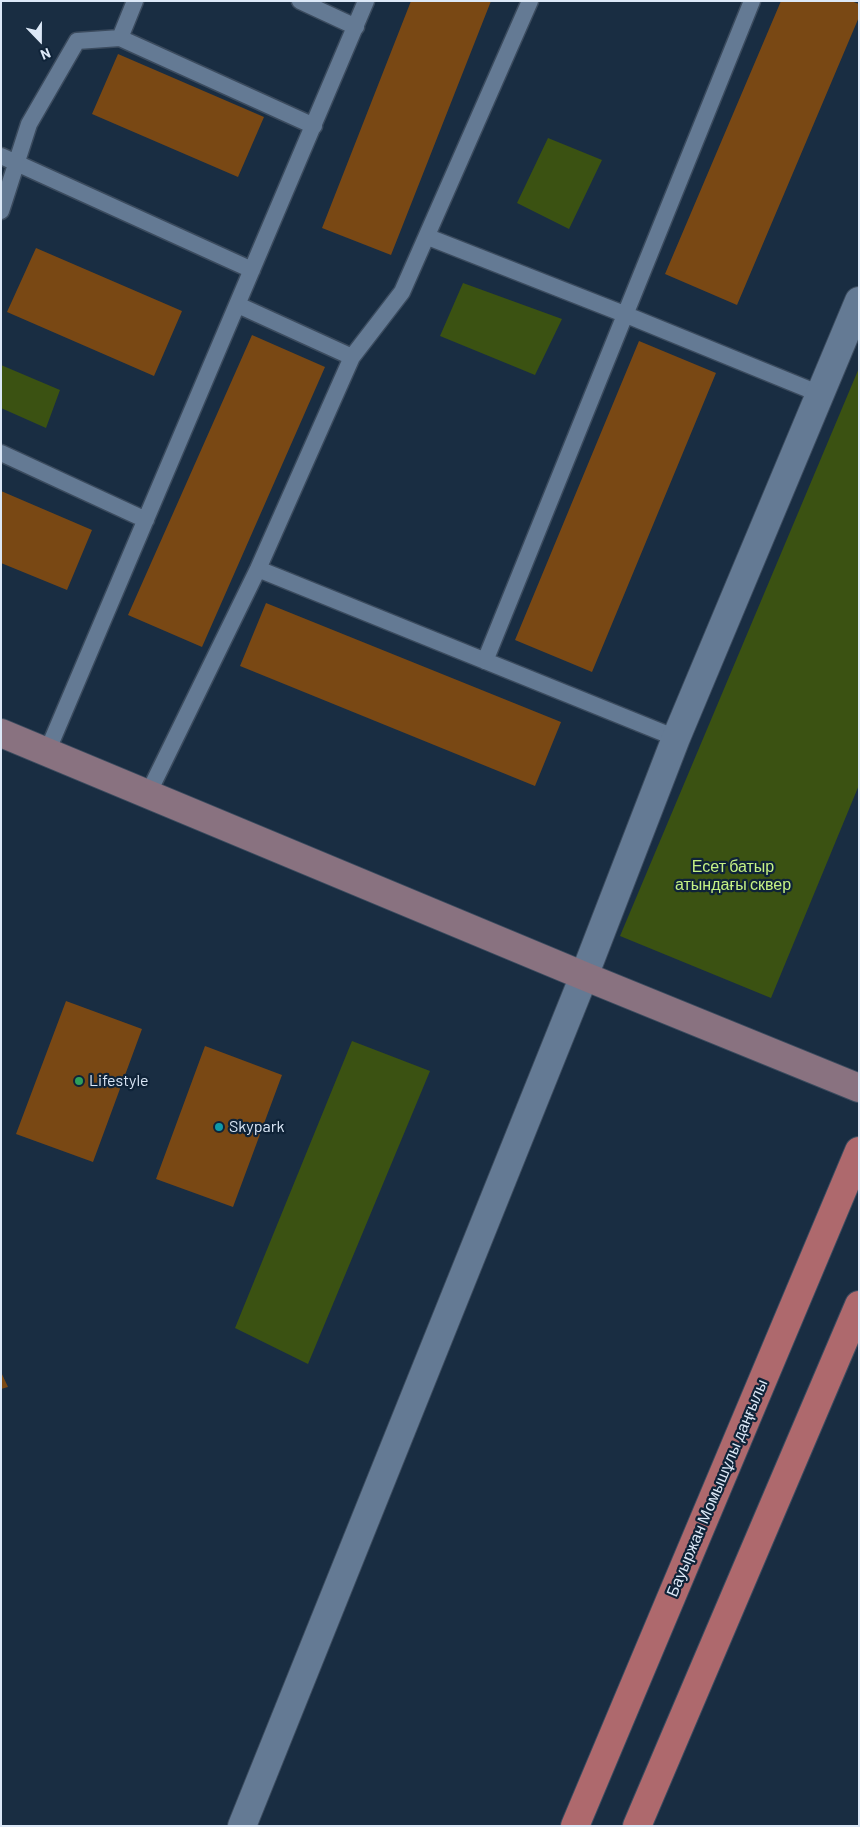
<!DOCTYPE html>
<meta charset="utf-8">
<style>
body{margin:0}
#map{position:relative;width:860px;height:1827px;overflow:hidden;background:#192d42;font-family:Barlow,sans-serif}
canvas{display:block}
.frame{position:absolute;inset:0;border:2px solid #dce8f7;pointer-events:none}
.north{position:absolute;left:15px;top:15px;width:50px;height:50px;-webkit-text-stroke:4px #0f2338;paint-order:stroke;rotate:158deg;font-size:14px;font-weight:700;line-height:20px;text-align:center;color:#dce8f7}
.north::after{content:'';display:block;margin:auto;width:18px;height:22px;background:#dce8f7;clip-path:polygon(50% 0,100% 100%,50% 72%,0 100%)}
</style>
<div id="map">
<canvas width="860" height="1827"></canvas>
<div class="frame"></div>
<div class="north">N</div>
</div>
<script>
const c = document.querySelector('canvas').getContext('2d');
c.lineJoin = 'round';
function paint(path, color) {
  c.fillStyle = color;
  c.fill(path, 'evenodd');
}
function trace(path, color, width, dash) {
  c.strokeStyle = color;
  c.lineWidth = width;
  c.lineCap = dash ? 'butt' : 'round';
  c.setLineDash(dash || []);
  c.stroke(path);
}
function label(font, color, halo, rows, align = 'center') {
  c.font = font + ' Barlow,sans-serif';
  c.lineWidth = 4.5;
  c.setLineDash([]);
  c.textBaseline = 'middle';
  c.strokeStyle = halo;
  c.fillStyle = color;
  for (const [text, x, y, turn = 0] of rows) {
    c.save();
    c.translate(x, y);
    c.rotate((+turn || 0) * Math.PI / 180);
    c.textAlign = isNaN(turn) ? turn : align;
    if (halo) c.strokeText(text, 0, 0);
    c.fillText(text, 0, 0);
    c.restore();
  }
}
const green = new Path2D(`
 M548,138L602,160L569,229L517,203Z
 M463,283L562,319L535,375L440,336Z
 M1,365L60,390L46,428L1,408Z
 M859,368V785L771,998L620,936Z
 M352,1041L430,1071L308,1364L235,1328Z`);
const building = new Path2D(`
 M411,1H491L391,255L322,228Z
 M781,1H851L859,4V17L737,305L665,274Z
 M118,54L264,117L238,177L92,114Z
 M36,248L182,311L154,376L7,312Z
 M252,335L325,367L202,647L128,615Z
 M639,341L716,373L592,672L515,640Z
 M1,491L92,530L67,590L1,563Z
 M266,603L561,722L535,786L240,666Z
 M66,1001L142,1029L93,1162L16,1134Z
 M205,1046L282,1075L233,1207L156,1179Z
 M1,1372L8,1387L1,1389Z`);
const lane = new Path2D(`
 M135,1L120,38L314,126
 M300,1L356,27
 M1,156L252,270
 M1,211L29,124L77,41L120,38
 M428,237L624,314L820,394
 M238,305L352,357
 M1,453L146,520
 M258,569L676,738
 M485,661L752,1
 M47,752L366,1
 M148,794L258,569L352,357L402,292L530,1`);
const street = new Path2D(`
 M242,1826L584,976L676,738L859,301`);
const secondary = new Path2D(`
 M1,733L584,976L859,1088`);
const primary = new Path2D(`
 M575,1826L859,1151
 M637,1826L859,1305`);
const markers = [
 [79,1081,5,"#2e9e5b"],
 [219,1127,5,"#0f9aa8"]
];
const parkNames = [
 ["Есет батыр",733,867],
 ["атындағы сквер",733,885]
];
const poiNames = [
 ["Lifestyle",89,1081],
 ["Skypark",229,1127]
];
const streetNames = [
 ["Бауыржан Момышұлы даңғылы",717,1488,-67]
];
paint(green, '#3b5212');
paint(building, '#794814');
trace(lane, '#3b4b5e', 19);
trace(street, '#3b4b5e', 30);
trace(secondary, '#3b4b5e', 30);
trace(primary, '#3b4b5e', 30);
trace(lane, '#647a94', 16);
trace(street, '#647a94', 28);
trace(secondary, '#897280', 28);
trace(primary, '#ae696d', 28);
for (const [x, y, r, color] of markers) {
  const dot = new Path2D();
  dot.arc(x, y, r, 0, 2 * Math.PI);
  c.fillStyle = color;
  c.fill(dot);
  trace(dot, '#0f2338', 2);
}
label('16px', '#c5f285', '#0f2338', parkNames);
label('16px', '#dce8f7', '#0f2338', poiNames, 'left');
label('16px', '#dce8f7', '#0f2338', streetNames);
</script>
